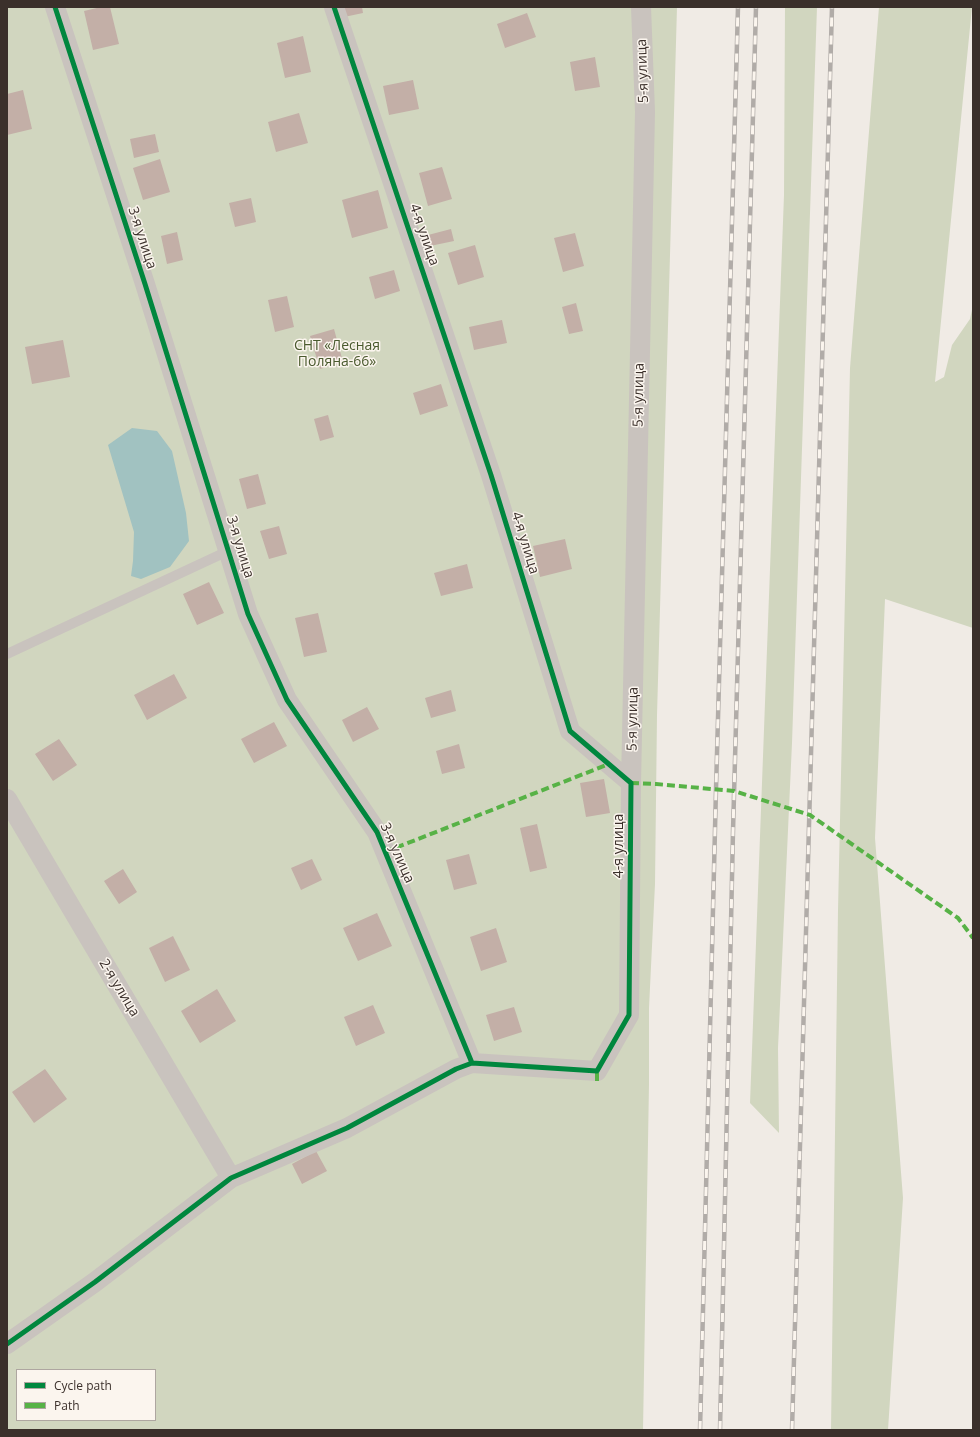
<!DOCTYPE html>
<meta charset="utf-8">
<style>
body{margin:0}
#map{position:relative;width:980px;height:1437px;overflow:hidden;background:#f0ebe5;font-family:"Open Sans",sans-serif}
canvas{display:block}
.frame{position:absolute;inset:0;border:8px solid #3b302b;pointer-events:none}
.legend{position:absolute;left:16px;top:1369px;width:140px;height:52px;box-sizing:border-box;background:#fbf5ee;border:1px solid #aea6a0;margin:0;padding:5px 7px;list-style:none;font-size:12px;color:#3b302b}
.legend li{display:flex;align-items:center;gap:8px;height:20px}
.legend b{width:20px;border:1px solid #aea6a0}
</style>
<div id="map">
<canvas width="980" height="1437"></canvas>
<div class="frame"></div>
<ul class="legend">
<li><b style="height:5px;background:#00873e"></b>Cycle path</li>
<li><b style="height:5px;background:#57b246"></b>Path</li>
</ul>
</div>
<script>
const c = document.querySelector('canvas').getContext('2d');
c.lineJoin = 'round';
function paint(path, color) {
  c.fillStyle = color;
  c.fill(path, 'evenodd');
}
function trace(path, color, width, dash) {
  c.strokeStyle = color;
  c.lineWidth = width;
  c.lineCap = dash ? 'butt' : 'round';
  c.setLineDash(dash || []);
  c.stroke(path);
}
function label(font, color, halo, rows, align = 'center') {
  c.font = font + ' "Open Sans",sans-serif';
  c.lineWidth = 3;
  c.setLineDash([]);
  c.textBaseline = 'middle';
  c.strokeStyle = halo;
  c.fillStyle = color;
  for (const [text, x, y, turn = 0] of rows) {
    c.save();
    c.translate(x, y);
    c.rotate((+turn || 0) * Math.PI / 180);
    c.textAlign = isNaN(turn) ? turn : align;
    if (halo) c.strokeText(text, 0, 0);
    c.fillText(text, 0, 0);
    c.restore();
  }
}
const green = new Path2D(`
 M7,7H677L657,715L655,884L649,1008V1084L643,1430H7ZM17,1370H155V1420H17Z
 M785,7H817L792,743L778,1048L779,1133L750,1103L784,195Z
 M879,7H972L935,382L944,377L952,345L970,319L973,305V628L885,599L875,838L903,1198L888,1430H831L838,910L850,368Z`);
const water = new Path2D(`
 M132,428L157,431L172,451L186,513L189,541L170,567L141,579L131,576L133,561L134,532L108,445Z`);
const building = new Path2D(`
 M101,7H110L119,44L93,50L84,11Z
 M342,7H362L363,13L344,17Z
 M527,13L536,37L505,48L497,24Z
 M303,36L311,72L285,78L277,43Z
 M595,57L600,87L575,91L570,62Z
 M413,80L419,109L389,115L383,86Z
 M23,90L32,129L7,135V94Z
 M299,113L308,143L276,152L268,122Z
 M155,134L159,152L134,158L130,139Z
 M160,159L170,192L143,200L133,168Z
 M442,167L452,199L428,206L419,173Z
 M378,190L388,228L352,238L342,200Z
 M251,198L256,222L235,227L229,203Z
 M451,229L454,241L430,246L428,235Z
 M177,232L183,260L167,264L161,236Z
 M575,233L584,266L563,272L554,238Z
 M475,245L484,277L458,285L448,253Z
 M394,270L400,291L375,299L369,277Z
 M287,296L294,327L275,332L268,300Z
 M576,303L583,331L569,334L562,307Z
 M502,320L507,343L474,350L469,327Z
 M334,329L343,362L320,369L310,336Z
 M63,340L70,377L32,384L25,347Z
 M441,384L448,406L420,415L413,393Z
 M328,415L334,437L320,441L314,419Z
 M258,474L266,504L247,509L239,479Z
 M279,526L287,554L269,559L260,531Z
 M565,539L572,569L540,577L533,546Z
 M467,564L473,588L441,596L434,573Z
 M209,582L224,613L197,625L183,594Z
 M318,613L327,652L304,657L295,618Z
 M174,674L187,698L147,720L134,695Z
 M451,690L456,711L431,718L425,698Z
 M367,707L379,729L353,742L342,720Z
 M274,722L287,746L254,763L241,739Z
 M59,739L77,765L53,781L35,754Z
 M459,744L465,768L442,774L436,751Z
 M604,779L610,813L586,817L580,783Z
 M537,824L547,868L530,872L520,828Z
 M469,854L477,884L454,890L446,860Z
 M312,859L322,880L301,890L291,868Z
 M123,869L137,892L119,904L104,881Z
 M377,913L392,946L358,961L343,928Z
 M496,928L507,962L481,971L470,937Z
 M173,936L190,970L165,982L149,948Z
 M217,989L236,1021L200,1043L181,1011Z
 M373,1005L385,1033L356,1046L344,1017Z
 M514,1007L522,1032L494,1041L486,1015Z
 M45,1069L67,1099L34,1123L12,1092Z
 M316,1151L327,1171L302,1184L292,1164Z`);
const lane = new Path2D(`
 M7,654L228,551`);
const street = new Path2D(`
 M55,7L145,284L248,614L287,700L377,832L472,1063
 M631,783L645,112L641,7
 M7,799L231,1178
 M7,1344L95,1282L231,1178L347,1128L456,1069L472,1063L597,1071L629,1015L631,783L570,731L491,475L334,7`);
const rail = new Path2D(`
 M700,1430L716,789L738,7
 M720,1430L733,831L756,7
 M792,1430L832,7`);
const quiet = new Path2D(`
 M631,783L656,784L734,791L810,815L958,918L973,938
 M385,852L609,764
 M597,1081V1071`);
const cycleway = new Path2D(`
 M55,7L145,284L248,614L287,700L377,832L472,1063
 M7,1344L95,1282L231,1178L347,1128L456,1069L472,1063L597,1071L629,1015L631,783L570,731L491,475L334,7`);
const streetNames = [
 ["5-я улица",643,71,-92],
 ["4-я улица",424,235,71],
 ["3-я улица",142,238,72],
 ["5-я улица",639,395,-89],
 ["4-я улица",525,543,73],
 ["3-я улица",240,547,73],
 ["5-я улица",633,719,-89],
 ["4-я улица",619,846,-90],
 ["3-я улица",397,853,66],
 ["2-я улица",119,988,59]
];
const parkNames = [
 ["СНТ «Лесная",337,346],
 ["Поляна-66»",337,362]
];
paint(green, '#d1d6bf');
paint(water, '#a1c2c1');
paint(building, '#c3afa7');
trace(lane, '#c9c3be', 10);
trace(street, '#c9c3be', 20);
trace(rail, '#b1aca8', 4.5);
trace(rail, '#fbf5ee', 3, [9]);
trace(quiet, '#57b246', 4, [8, 4]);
trace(cycleway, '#00873e', 5);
label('14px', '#3b302b', '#fbf5ee', streetNames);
label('14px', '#4a5a2e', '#fbf5ee', parkNames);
</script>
